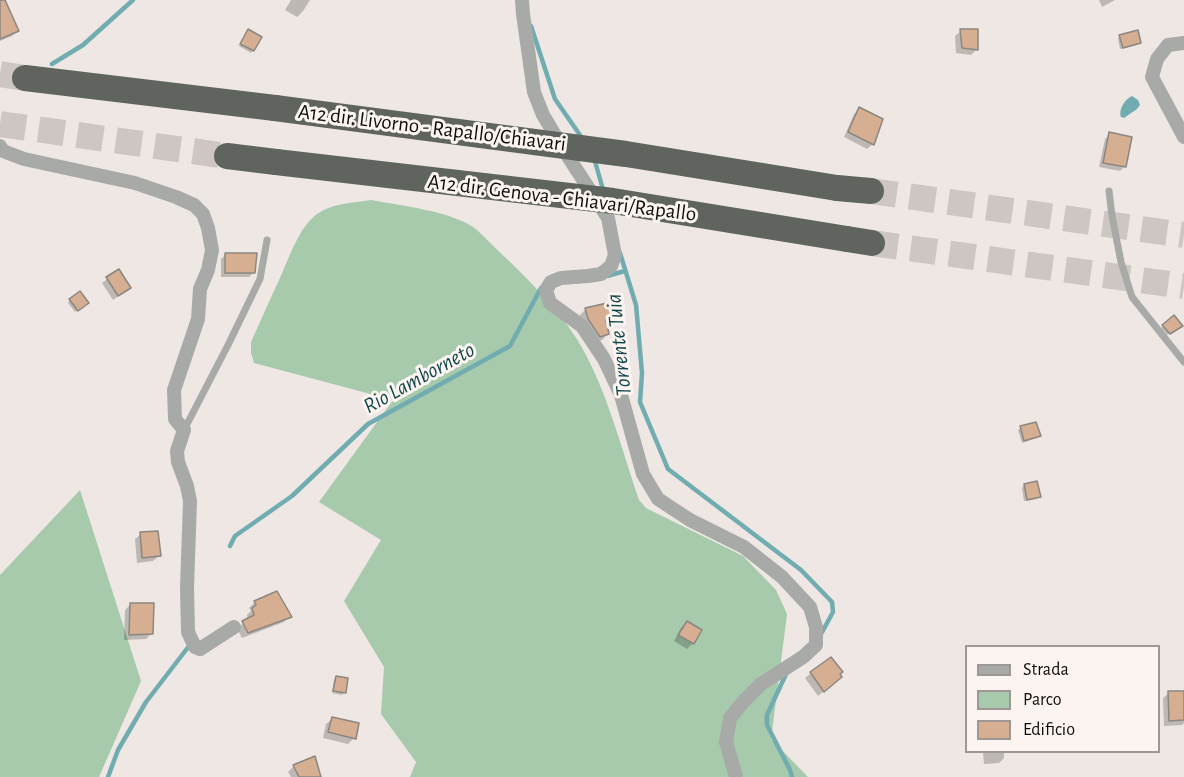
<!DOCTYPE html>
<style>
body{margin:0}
#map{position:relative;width:1184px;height:777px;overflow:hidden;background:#eee7e3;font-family:"Alegreya Sans",sans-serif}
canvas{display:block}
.legend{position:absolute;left:965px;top:645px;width:195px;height:108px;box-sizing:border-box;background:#fbf4f0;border:2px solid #9d9894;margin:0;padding:8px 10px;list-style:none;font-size:18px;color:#0f0d0b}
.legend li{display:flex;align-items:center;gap:12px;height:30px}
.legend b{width:30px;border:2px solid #9d9894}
</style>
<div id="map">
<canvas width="1184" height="777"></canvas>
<ul class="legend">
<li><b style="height:8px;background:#a8aaa8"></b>Strada</li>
<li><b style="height:16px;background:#a7c9ac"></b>Parco</li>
<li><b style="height:16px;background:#d6ae91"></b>Edificio</li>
</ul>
</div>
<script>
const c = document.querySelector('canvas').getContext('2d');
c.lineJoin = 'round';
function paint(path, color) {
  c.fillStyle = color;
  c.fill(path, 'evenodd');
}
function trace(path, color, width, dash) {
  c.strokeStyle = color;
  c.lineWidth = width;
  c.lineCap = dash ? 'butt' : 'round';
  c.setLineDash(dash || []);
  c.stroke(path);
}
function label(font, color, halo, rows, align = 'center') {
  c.font = font + ' "Alegreya Sans",sans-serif';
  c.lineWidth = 6;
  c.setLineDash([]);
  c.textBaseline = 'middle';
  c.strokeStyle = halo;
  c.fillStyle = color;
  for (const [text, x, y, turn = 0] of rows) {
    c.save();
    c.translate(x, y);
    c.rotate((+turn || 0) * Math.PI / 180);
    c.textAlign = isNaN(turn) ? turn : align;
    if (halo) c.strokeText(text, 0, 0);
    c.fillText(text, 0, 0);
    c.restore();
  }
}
const green = new Path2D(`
 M371,200C401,206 454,211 477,230C512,265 556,302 581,346C607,391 622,450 639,500L646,508L743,556L776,590L787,614L771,739L808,777H410L416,762L381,714L384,667L344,601L381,540L319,502L393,400L254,363L251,353V342C261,320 270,299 280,278C289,258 299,227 317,214C333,203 353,203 371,200Z
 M80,490L141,681L99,777H0V575Z`);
const water = new Path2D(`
 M1132,96L1138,100L1140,105L1137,109L1124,118L1121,117C1118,110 1125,99 1132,96Z`);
const shadow = new Path2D(`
 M291,0H310L303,11L297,17L285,10Z
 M1099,0H1115L1102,7Z
 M0,7L18,30L12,36L0,41Z
 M961,31L977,49L971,55L956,53L955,36Z
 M246,34L253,50L251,53L239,46Z
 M1120,36L1139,42L1137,45L1120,49L1118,39Z
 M860,109L873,144L867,149L844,137L854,114Z
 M1110,134L1125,166L1120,171L1099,167L1105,139Z
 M226,254L254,272L249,277H221V259Z
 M118,271L129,288L113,300L102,283Z
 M70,300L84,306L75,312L68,303Z
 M586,309L618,316L612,322L605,323L608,334L602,340L594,342L583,325L580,315Z
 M1163,326L1178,328L1167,335L1161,328Z
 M1021,428L1039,436L1036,438L1022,443L1018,430Z
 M1024,485L1039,497L1036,499L1024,501L1022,488Z
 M141,534L159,556L153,561L137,563L135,539Z
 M255,602L290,616L284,622L242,638L237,628L248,620L247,615L251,611L249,608Z
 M131,604L152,633L146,639L124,640L125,610Z
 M687,622L693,643L687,649L674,641L681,628Z
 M811,673L838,674L834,683L818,696L805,678Z
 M337,678L345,692L342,695L332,693L334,680Z
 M1184,692V723L1182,725L1164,726L1163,698L1169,693Z
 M332,719L354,738L348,744L323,738L326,724Z
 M983,752H1004V758L999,763L984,764Z
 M294,766L319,777H291L288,772Z`);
const stream = new Path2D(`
 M531,26L555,99L582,138
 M52,64L83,45L133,0
 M594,158L604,193
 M620,253L636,305L642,373L640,402L668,469L801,570L832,602L833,612L821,634
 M607,276L625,271
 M230,546L235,536L292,496L368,424L510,346L541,288
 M787,672L767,715V725L790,770L792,777
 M108,777L118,750L146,702L189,646`);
const building = new Path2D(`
 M0,0H5L19,31L0,39Z
 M248,29L262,37L254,51L240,44Z
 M960,29H978V50L962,48Z
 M1138,30L1141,43L1123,48L1119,35Z
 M859,107L883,119L874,145L848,132Z
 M1109,132L1132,137L1126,167L1103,163Z
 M225,253H257L255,273H225Z
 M119,269L131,288L118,296L106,277Z
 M80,291L89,303L78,311L69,299Z
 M616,301L620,316L606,320L609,334L600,337L588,319L585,308Z
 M1174,315L1183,326L1170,334L1162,325Z
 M1036,422L1041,436L1024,441L1020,426Z
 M1037,481L1041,497L1027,500L1024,484Z
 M158,531L161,556L142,558L140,532Z
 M277,591L292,617L248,633L242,621L254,615L252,608L256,605L254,601Z
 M130,603H154L153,634L129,635Z
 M687,621L702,630L694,644L678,635Z
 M831,657L843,672L840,674L842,677L824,692L810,672Z
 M336,676L348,678L346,693L333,691Z
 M1168,691H1184V720L1169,721Z
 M332,717L359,723L356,739L328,732Z
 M315,756L321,777H299L293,765Z`);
const motorwayTunnel = new Path2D(`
 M0,74L25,78
 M0,124L227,156
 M871,191L1184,235
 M872,243L1184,286`);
const service = new Path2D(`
 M1109,191L1112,216L1121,262L1132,297L1184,362
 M184,430L228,345L260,279L267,240`);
const minor = new Path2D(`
 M522,0L523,14L534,92L543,115L567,155L608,218L615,255L611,266L601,274L588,276L561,278L551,282L546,290L550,303L582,326L604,359L621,395L643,474L658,499L690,520L744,547L782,577L810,607L816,627V645L803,657L761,684L743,702L730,718L726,742L736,777
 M1184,43L1168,45L1157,59L1152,77L1184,137
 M0,146L3,151L24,159L135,183L176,197L194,205L203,214L208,228L212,250L208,270L200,289L198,319L174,390L175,419L184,430L177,451L178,462L187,486L190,501L187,588L188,632L195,647L200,649L234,627`);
const motorway = new Path2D(`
 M25,78L275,108
 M227,156L276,162
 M837,188L871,191
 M847,239L872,243`);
const motorwayBridge = new Path2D(`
 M275,108L626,154L837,188
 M276,162L613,201L847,239`);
const streetNames = [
 ["A12 dir. Livorno - Rapallo/Chiavari",432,128,7],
 ["A12 dir. Genova - Chiavari/Rapallo",562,198,7]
];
const waterNames = [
 ["Torrente Tuia",619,345,-96],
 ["Rio Lamborneto",419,378,-29]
];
paint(green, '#a7c9ac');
paint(water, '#71acb0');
paint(shadow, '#0003');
trace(stream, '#71acb0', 4.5);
paint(building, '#d6ae91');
trace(building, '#8c8681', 1.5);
trace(motorwayTunnel, '#cdc6c3', 26, [26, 13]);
trace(service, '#a8aaa8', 7);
trace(minor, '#a8aaa8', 14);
trace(motorway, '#5f645f', 26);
trace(motorwayBridge, '#5f645f', 26);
label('21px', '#0f0d0b', '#fbf4f0', streetNames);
label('italic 22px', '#12484b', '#fbf4f0', waterNames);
</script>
